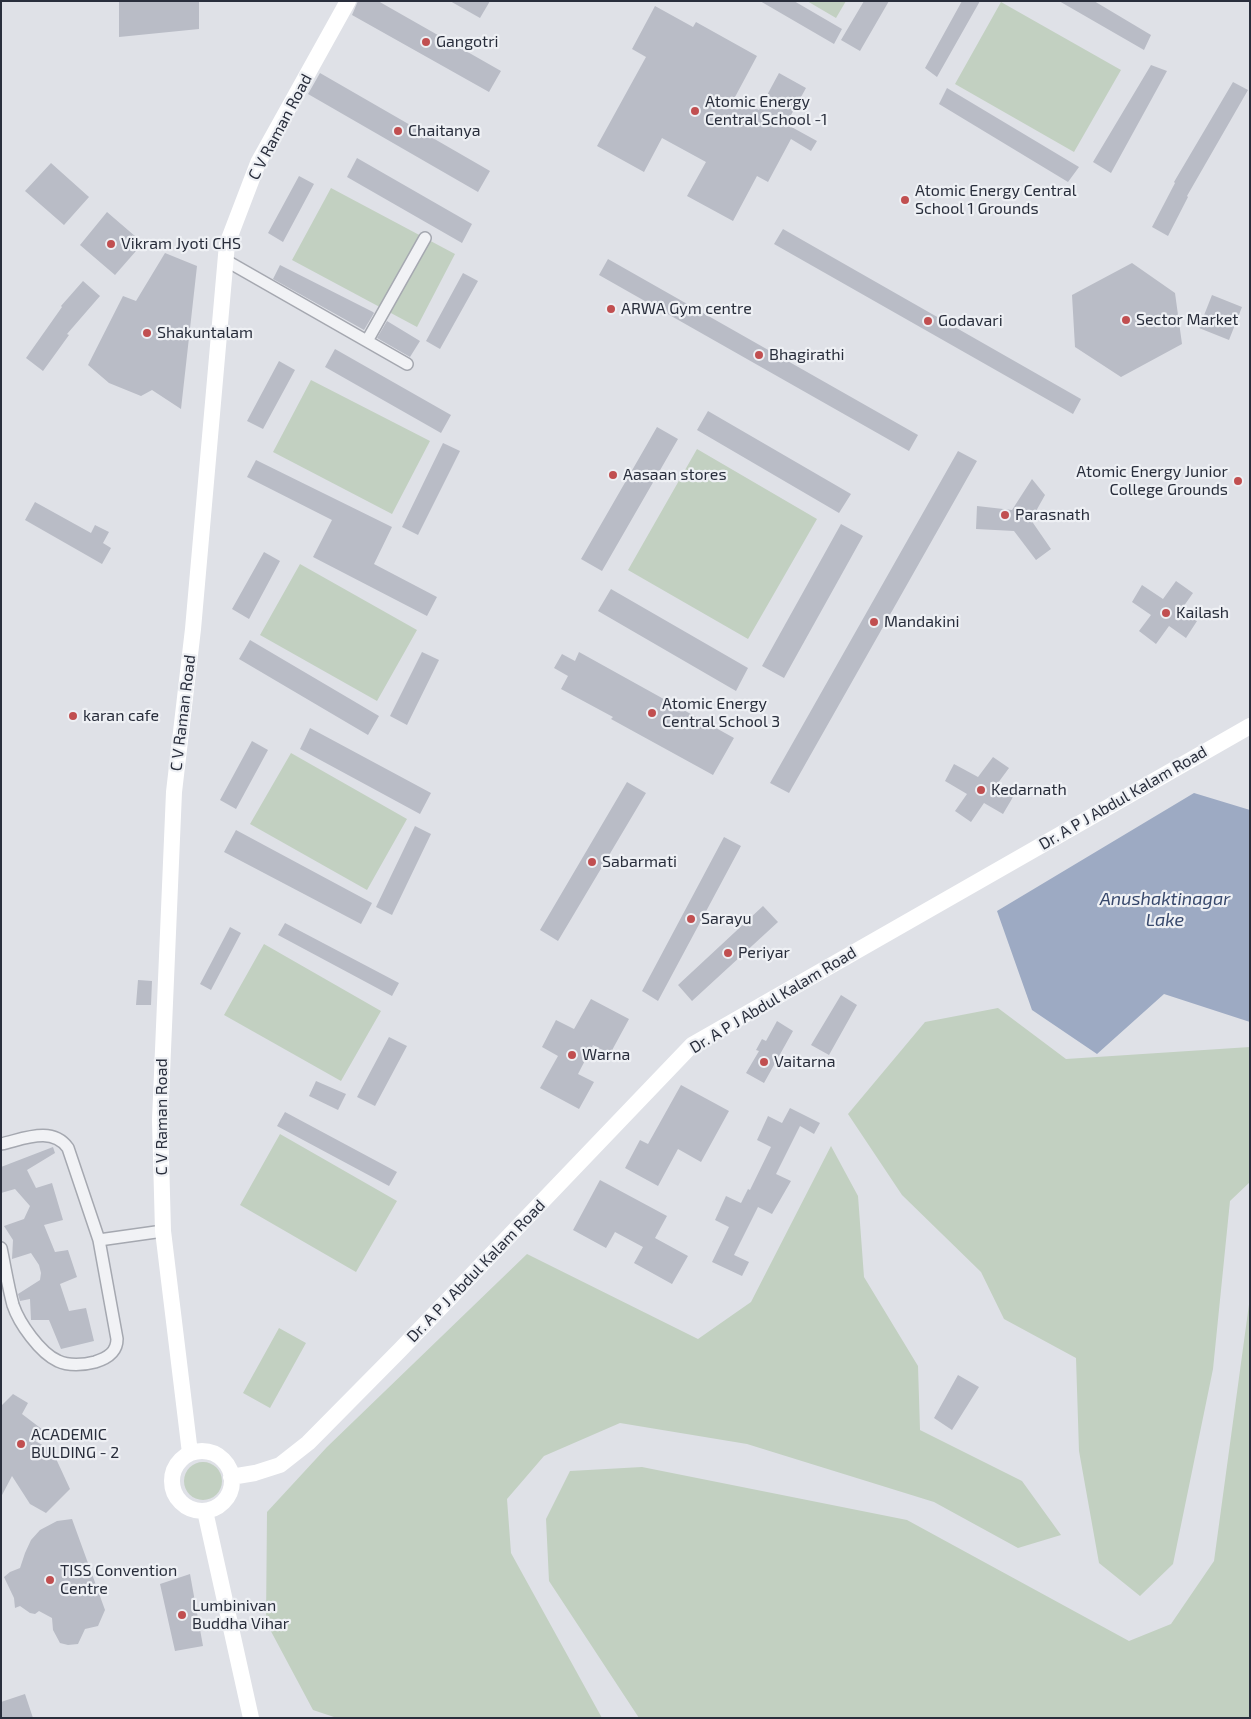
<!DOCTYPE html>
<style>
body{margin:0}
#map{position:relative;width:1251px;height:1719px;overflow:hidden;background:#dfe1e7;font-family:"Exo 2",sans-serif}
canvas{display:block}
.frame{position:absolute;inset:0;border:2px solid #292e3c;pointer-events:none}
</style>
<div id="map">
<canvas width="1251" height="1719"></canvas>
<div class="frame"></div>
</div>
<script>
const c = document.querySelector('canvas').getContext('2d');
c.lineJoin = 'round';
function paint(path, color) {
  c.fillStyle = color;
  c.fill(path, 'evenodd');
}
function trace(path, color, width, dash) {
  c.strokeStyle = color;
  c.lineWidth = width;
  c.lineCap = dash ? 'butt' : 'round';
  c.setLineDash(dash || []);
  c.stroke(path);
}
function label(font, color, halo, rows, align = 'center') {
  c.font = font + ' "Exo 2",sans-serif';
  c.lineWidth = 4.5;
  c.setLineDash([]);
  c.textBaseline = 'middle';
  c.strokeStyle = halo;
  c.fillStyle = color;
  for (const [text, x, y, turn = 0] of rows) {
    c.save();
    c.translate(x, y);
    c.rotate((+turn || 0) * Math.PI / 180);
    c.textAlign = isNaN(turn) ? turn : align;
    if (halo) c.strokeText(text, 0, 0);
    c.fillText(text, 0, 0);
    c.restore();
  }
}
const green = new Path2D(`
 M807,1H846L836,18Z
 M1001,2L1121,70L1074,152L955,84Z
 M331,188L455,254L417,327L292,260Z
 M311,380L430,441L392,514L273,452Z
 M697,449L817,519L748,639L628,570Z
 M300,564L417,630L377,701L260,635Z
 M291,753L407,819L367,890L250,824Z
 M264,944L381,1011L341,1081L224,1015Z
 M998,1008L1066,1059L1250,1047V1182L1230,1201L1213,1369L1173,1564L1140,1596L1099,1563L1079,1451L1076,1358L1004,1319L981,1272L902,1195L848,1114L925,1022Z
 M280,1134L397,1201L356,1272L240,1205Z
 M831,1146L858,1196L864,1277L918,1366L920,1430L1022,1481L1061,1535L1018,1548L934,1502L747,1444L620,1423L544,1456L507,1499L511,1553L602,1718H337L313,1710L266,1622L267,1512L327,1447L527,1254L698,1339L751,1302Z
 M1250,1297V1718H639L549,1581L546,1519L570,1471L642,1467L907,1520L1129,1641L1171,1624L1214,1561Z
 M279,1328L306,1343L270,1408L243,1393Z
 M184 1481a19 19 0 1 1 38 0a19 19 0 1 1-38 0Z`);
const water = new Path2D(`
 M1194,793L1250,810V1022L1164,994L1097,1054L1032,1010L997,911Z`);
const building = new Path2D(`
 M119,1H199V29L119,37Z
 M358,1H378L501,71L489,92L352,15Z
 M450,1H490L480,18Z
 M760,1H794L842,29L834,44Z
 M864,1H889L860,51L841,40Z
 M962,1H980L937,77L925,68Z
 M1059,1H1094L1151,35L1144,50Z
 M655,6L693,27L696,22L757,56L735,97L759,110L779,73L806,88L786,124L817,141L811,151L791,139L768,182L757,176L733,221L687,196L706,162L662,138L644,172L597,146L646,57L632,49Z
 M1151,65L1167,71L1111,173L1093,162Z
 M320,73L490,171L478,192L308,94Z
 M1233,82L1248,90L1187,196L1188,197L1168,236L1152,227L1175,183L1174,182Z
 M947,88L1079,167L1068,182L939,104Z
 M357,158L472,224L462,243L347,177Z
 M51,163L89,197L64,225L25,191Z
 M299,176L314,184L283,242L268,233Z
 M107,212L143,243L115,275L80,245Z
 M783,229L1081,399L1073,414L774,244Z
 M165,253L197,266L181,409L152,390L141,396L109,383L88,365L123,296L136,301Z
 M608,259L918,435L909,451L599,275Z
 M1132,263L1175,293L1182,344L1121,377L1075,347L1072,295Z
 M280,265L373,312L374,313L364,330L273,279Z
 M463,273L478,281L440,349L426,341Z
 M83,281L100,296L67,334L69,335L43,371L26,358L62,307L61,306Z
 M1212,295L1242,307L1229,340L1199,328Z
 M387,321L420,341L410,357L377,338Z
 M335,349L451,415L441,433L325,367Z
 M279,361L295,370L263,429L247,421Z
 M708,411L851,494L839,513L697,430Z
 M657,427L678,439L602,571L581,559Z
 M443,443L460,451L418,535L402,527Z
 M958,451L977,461L789,793L770,783Z
 M256,460L392,527L374,564L437,597L427,616L313,557L332,520L247,477Z
 M1032,479L1045,495L1031,520L1051,549L1036,560L1014,531L976,529L977,506L1012,510Z
 M35,502L91,533L95,525L109,532L103,543L111,548L102,564L25,520Z
 M841,524L863,536L784,678L762,666Z
 M264,552L280,561L249,619L232,609Z
 M1176,581L1193,593L1181,610L1197,621L1186,638L1169,626L1156,644L1139,631L1151,615L1132,602L1142,585L1163,599Z
 M611,589L748,668L736,691L598,611Z
 M250,640L379,716L368,735L239,659Z
 M422,652L439,660L407,725L390,716Z
 M579,652L734,738L713,775L611,719L613,717L561,689L568,676L554,668L562,654L575,661Z
 M310,728L431,793L420,814L300,749Z
 M252,741L268,750L236,809L220,800Z
 M993,757L1009,768L995,787L1013,797L1003,814L984,803L971,822L955,811L967,794L945,781L954,764L978,777Z
 M627,782L646,793L558,941L540,930Z
 M415,826L431,834L392,915L376,907Z
 M236,830L372,903L361,924L224,852Z
 M724,837L741,846L658,1001L642,991Z
 M763,906L778,922L692,1001L678,985Z
 M285,923L399,983L392,996L278,935Z
 M230,927L241,933L211,990L200,984Z
 M138,980L152,981L151,1005H136Z
 M841,995L857,1005L829,1055L811,1045Z
 M591,999L629,1019L610,1054L593,1045L578,1074L594,1082L579,1109L540,1088L558,1056L542,1047L556,1020L574,1029Z
 M777,1021L793,1031L764,1083L746,1073L759,1051L756,1050L762,1039L766,1041Z
 M389,1037L407,1046L375,1106L357,1097Z
 M316,1081L346,1094L338,1110L309,1096Z
 M681,1085L729,1111L701,1162L678,1149L658,1186L625,1168L640,1140L648,1144Z
 M790,1108L820,1123L814,1134L800,1126L776,1174L791,1181L772,1214L758,1207L734,1255L749,1262L742,1276L712,1262L729,1227L715,1220L726,1196L741,1203L748,1189L750,1190L771,1147L757,1140L768,1116L782,1123Z
 M285,1112L397,1172L389,1186L277,1126Z
 M53,1147L55,1153L27,1170L36,1188L52,1183L63,1220L44,1225L55,1252L68,1250L77,1277L60,1284L69,1311L86,1308L94,1341L61,1349L49,1320H31L30,1299L20,1301L18,1294L40,1280L41,1273L39,1265L31,1253L12,1259L13,1240L4,1226L24,1219L30,1206L15,1189L1,1193V1167Z
 M600,1180L667,1216L655,1238L688,1256L672,1284L634,1263L643,1247L615,1232L606,1248L573,1230Z
 M958,1375L979,1387L952,1430L934,1418Z
 M13,1394L28,1403L22,1414L43,1430L35,1441L52,1450L70,1489L46,1513L30,1504L12,1476L1,1497V1406Z
 M72,1519L105,1610L98,1626L85,1629L78,1644L68,1645L60,1643L53,1630L52,1618L39,1611L35,1614L30,1613L20,1606L15,1608L14,1598L4,1577L10,1572L20,1568L25,1553L31,1540L40,1530L57,1521Z
 M190,1574L203,1646L175,1651L160,1584Z
 M25,1694L33,1718H1V1702Z`);
const street = new Path2D(`
 M225,260L407,364
 M367,341L425,238
 M1,1144C24,1139 52,1126 68,1148L99,1240L163,1231
 M1,1248C5,1267 8,1286 13,1305C19,1323 40,1353 58,1361C68,1366 84,1365 95,1362C108,1358 117,1352 117,1339L99,1240`);
const secondary = new Path2D(`
 M172 1481a30 30 0 1 1 60 0a30 30 0 1 1-60 0Z
 M190,1453L163,1231L160,1120L174,792L193,629L227,244L258,163L348,1
 M231,1477L255,1473L280,1465L308,1443L400,1350L692,1045L1250,726
 M205,1511L251,1718`);
const markers = [
 [426,42,5,"#c14f50"],
 [695,111,5,"#c14f50"],
 [398,131,5,"#c14f50"],
 [905,200,5,"#c14f50"],
 [111,244,5,"#c14f50"],
 [611,309,5,"#c14f50"],
 [1126,320,5,"#c14f50"],
 [928,321,5,"#c14f50"],
 [147,333,5,"#c14f50"],
 [759,355,5,"#c14f50"],
 [613,475,5,"#c14f50"],
 [1238,481,5,"#c14f50"],
 [1005,515,5,"#c14f50"],
 [1166,613,5,"#c14f50"],
 [874,622,5,"#c14f50"],
 [652,713,5,"#c14f50"],
 [73,716,5,"#c14f50"],
 [981,790,5,"#c14f50"],
 [592,862,5,"#c14f50"],
 [691,919,5,"#c14f50"],
 [728,953,5,"#c14f50"],
 [572,1055,5,"#c14f50"],
 [764,1062,5,"#c14f50"],
 [21,1444,5,"#c14f50"],
 [50,1580,5,"#c14f50"],
 [182,1615,5,"#c14f50"]
];
const poiNames = [
 ["Gangotri",436,42],
 ["Atomic Energy",705,102],
 ["Central School -1",705,120],
 ["Chaitanya",408,131],
 ["Atomic Energy Central",915,191],
 ["School 1 Grounds",915,209],
 ["Vikram Jyoti CHS",121,244],
 ["ARWA Gym centre",621,309],
 ["Sector Market",1136,320],
 ["Godavari",938,321],
 ["Shakuntalam",157,333],
 ["Bhagirathi",769,355],
 ["Atomic Energy Junior",1228,472,"right"],
 ["College Grounds",1228,490,"right"],
 ["Aasaan stores",623,475],
 ["Parasnath",1015,515],
 ["Kailash",1176,613],
 ["Mandakini",884,622],
 ["Atomic Energy",662,704],
 ["Central School 3",662,722],
 ["karan cafe",83,716],
 ["Kedarnath",991,790],
 ["Sabarmati",602,862],
 ["Sarayu",701,919],
 ["Periyar",738,953],
 ["Warna",582,1055],
 ["Vaitarna",774,1062],
 ["ACADEMIC",31,1435],
 ["BULDING - 2",31,1453],
 ["TISS Convention",60,1571],
 ["Centre",60,1589],
 ["Lumbinivan",192,1606],
 ["Buddha Vihar",192,1624]
];
const streetNames = [
 ["C V Raman Road",280,127,-62],
 ["C V Raman Road",183,713,-83],
 ["Dr. A P J Abdul Kalam Road",1123,798,-30],
 ["Dr. A P J Abdul Kalam Road",773,1000,-31],
 ["C V Raman Road",162,1117,-90],
 ["Dr. A P J Abdul Kalam Road",476,1271,-46]
];
const waterNames = [
 ["Anushaktinagar",1165,899],
 ["Lake",1165,920]
];
paint(green, '#c2d0c1');
paint(water, '#9daac3');
paint(building, '#b9bcc6');
trace(street, '#a5a8b0', 14);
trace(street, '#f1f2f5', 11);
trace(secondary, '#fff', 16);
for (const [x, y, r, color] of markers) {
  const dot = new Path2D();
  dot.arc(x, y, r, 0, 2 * Math.PI);
  c.fillStyle = color;
  c.fill(dot);
  trace(dot, '#eef0f4', 2);
}
label('16px', '#292e3c', '#eef0f4', poiNames, 'left');
label('16px', '#292e3c', '#eef0f4', streetNames);
label('italic 18px', '#37486c', '#eef0f4', waterNames);
</script>
